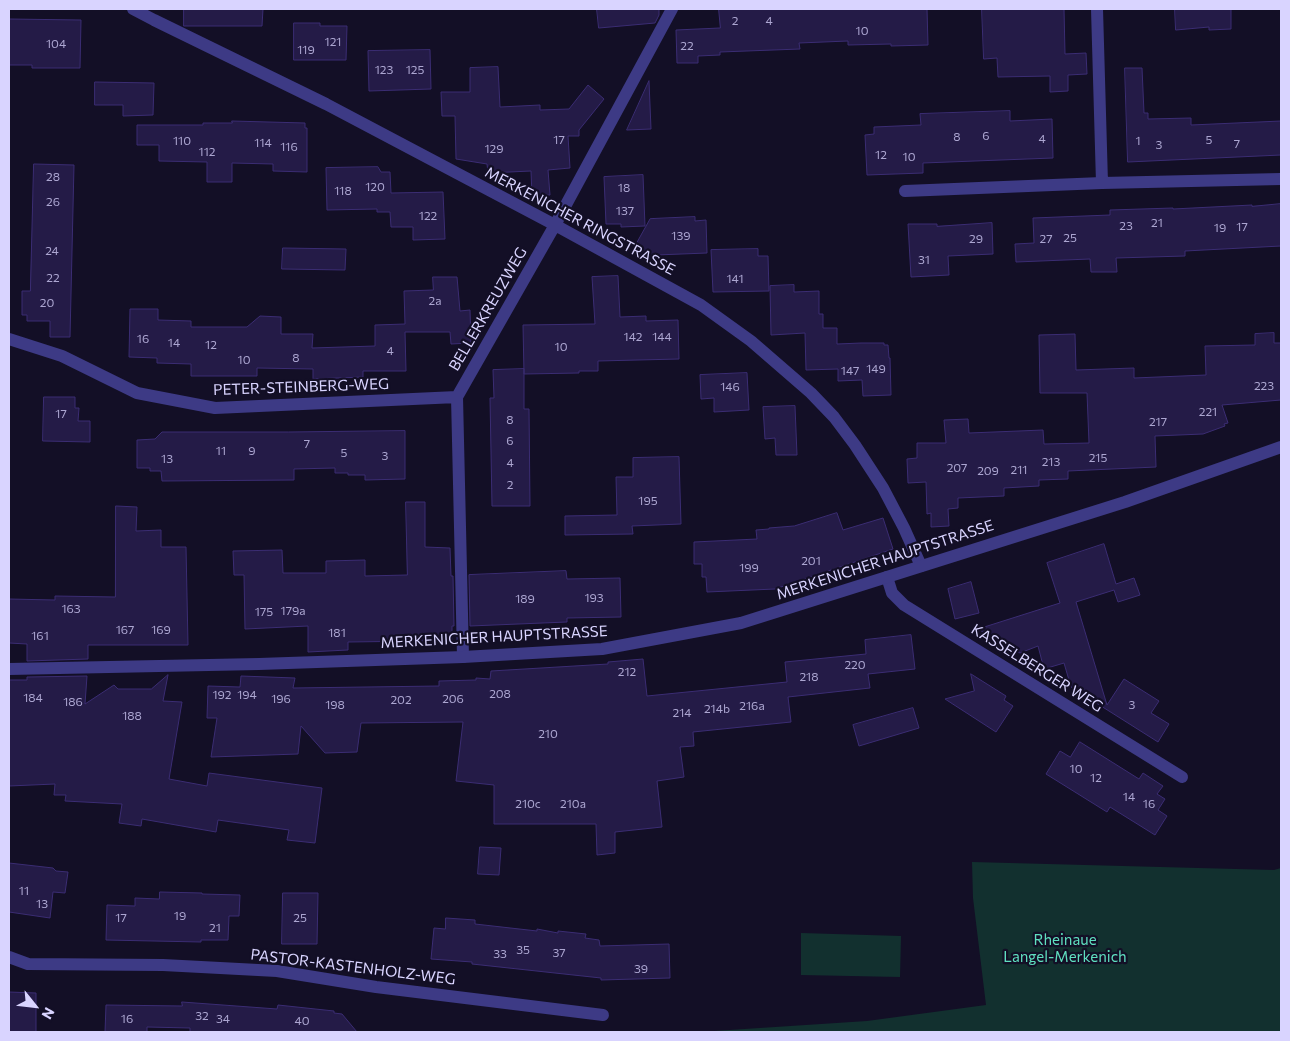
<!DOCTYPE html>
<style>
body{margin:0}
#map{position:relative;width:1290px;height:1041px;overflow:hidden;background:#130f26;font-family:Commissioner,sans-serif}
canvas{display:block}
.frame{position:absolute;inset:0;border:10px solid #d9d4ff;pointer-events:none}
.north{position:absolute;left:10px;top:981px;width:50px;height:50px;-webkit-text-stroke:4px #130f26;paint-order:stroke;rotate:119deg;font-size:14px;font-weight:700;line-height:20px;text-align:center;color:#d9d4ff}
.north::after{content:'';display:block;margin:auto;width:18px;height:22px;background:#d9d4ff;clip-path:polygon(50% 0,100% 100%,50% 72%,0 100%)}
</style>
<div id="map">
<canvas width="1290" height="1041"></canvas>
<div class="frame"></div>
<div class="north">N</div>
</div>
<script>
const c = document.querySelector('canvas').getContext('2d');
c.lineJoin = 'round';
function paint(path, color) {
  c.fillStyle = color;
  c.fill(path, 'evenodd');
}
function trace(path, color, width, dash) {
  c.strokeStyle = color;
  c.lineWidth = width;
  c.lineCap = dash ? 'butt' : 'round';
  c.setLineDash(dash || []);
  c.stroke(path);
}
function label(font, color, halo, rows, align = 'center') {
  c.font = font + ' Commissioner,sans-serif';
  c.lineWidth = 4.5;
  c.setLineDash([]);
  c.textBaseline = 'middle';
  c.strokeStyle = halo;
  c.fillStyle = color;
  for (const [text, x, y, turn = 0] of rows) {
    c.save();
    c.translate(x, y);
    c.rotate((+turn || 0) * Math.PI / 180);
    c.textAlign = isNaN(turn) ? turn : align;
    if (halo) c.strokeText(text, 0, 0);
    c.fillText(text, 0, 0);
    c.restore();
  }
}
const green = new Path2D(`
 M972,862L1274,870L1281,868V1032H714V1031L867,1021L986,1005L973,898Z
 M801,933L901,936L900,977L801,975Z`);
const building = new Path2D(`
 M184,9H263L262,26H184Z
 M597,9H659V15L655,23L599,28Z
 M719,9H927L928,45L891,46V44L848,45V41L799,43L800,49L720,52V55L698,56V63H677L676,30L720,28Z
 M982,9H1064L1065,54L1086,53L1087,74L1068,75V91L1050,92V76L998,77L997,58L984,59Z
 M1175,9H1231V29L1209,30V27L1176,30Z
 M9,19L81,20L80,68H32V65H9Z
 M294,23H320V26H347L346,60H294Z
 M430,50L431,89L369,91L368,51Z
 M498,67L500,107L540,105V110L569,109L588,85L604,99L579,130V136H568L570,168L548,170L550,195L532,196L531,171L488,173L487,164L456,159L455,116H442L441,92H470V68Z
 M1125,68H1142L1144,113H1148V119L1191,118V125L1281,121V155L1128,162Z
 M649,81L651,129L627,130Z
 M95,82L154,83L153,115L123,116V105H95Z
 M1010,111V121L1052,119L1053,158L923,163V173L867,175L865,135L874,134V127L921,125L920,114Z
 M232,121L305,123V128H307V172L273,171V164L232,163V182H207V162L159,161V145H137V125H203V123H232Z
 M34,164L74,165L70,337H50V321H27V315H22V291H30Z
 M378,167L381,172H390L391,193L443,192L445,239L413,240V227H391L390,212H377V209L327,210L326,168Z
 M643,175L645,226L621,227V224H606L604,177Z
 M1281,204V246L1185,251V256L1116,258L1117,272H1091L1090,259L1016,262L1015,244L1034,243L1033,218L1110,215V210L1173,208V209L1252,205V206Z
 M695,217V221L706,220L707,253L656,255L657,266L631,253L650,219Z
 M992,223L993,254L948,256L949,275L911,277L908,224H937V226Z
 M283,248L346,249L345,270L282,269Z
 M758,249V256H768L769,291L713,292L711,250Z
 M618,276L620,317L646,316V321L678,320L679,359L598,361V371H579V373L524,374L523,325L595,324L592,277Z
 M433,277H457L460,311L470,310L471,343L451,344L450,332H405L406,371H363V377L313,379V369L257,368V376H191V364L157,363V358L129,357L130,309H158V320L191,321V327H247L260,316L281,317V334H313L312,348L375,346V325L405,324L404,291L433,290Z
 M794,285V292L819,291V314H823V328H837V344L861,343H884V345H888L889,358H890L891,395L863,396L862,380L838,381V369L806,370L805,333L771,335L770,286Z
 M1274,333V343H1281V400L1222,405L1228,423L1224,424L1225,426L1203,434L1155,436L1156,467L1068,471V479L1039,480V486L1004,488V496L958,498V508L948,509L949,526L931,527V513L927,514L926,482L908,483L907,459L917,458V443H946L944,420L968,419L969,433L1043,430L1044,444L1089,443L1087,393H1040L1039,335L1075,334L1076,370L1134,368V378L1206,375L1205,346L1255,345V334Z
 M524,369V409H529L530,506H492L490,398H494L493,370Z
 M747,373L749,410L714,412V398L701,399L700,375Z
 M44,397H75V408H79L78,421H90V442L43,441Z
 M795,406L797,455H776L775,438L765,439L763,407Z
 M405,431V479L365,480V475H348V473H335V468L294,469V480L162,481L161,471H150V468H137V440L155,439L162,432H288Z
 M679,457L681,524L632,526L633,534L565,535V516L617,515L616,477H633V458Z
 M406,502H425V547L450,548L451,576H453L454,626H452V642L424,643V641L348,642V650L308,652V626L245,629L244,575H234L233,551L282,550L283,573H326V561L365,560V576L407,575Z
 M116,506L137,507L136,531L161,530V547H186L188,645H88V659L27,661V644L9,643V599L55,600V596L115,597Z
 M837,513L843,530L883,518L893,549L775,589L707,592L706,577H702V564H694V542L757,539L756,530L769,529V528L794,526Z
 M1104,544L1116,584L1134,578L1140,595L1118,602L1114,590L1076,602L1107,705L1124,679L1159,701L1151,713L1169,724L1158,742L1071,687L1064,663L1044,669L1038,646L1020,653L978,629L1060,603L1047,563Z
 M566,571L567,579L620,578L621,617L567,618V622L470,626L469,575Z
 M971,582L979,613L955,619L948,589Z
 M911,635L915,669L868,674L870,688L788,697L791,722L693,732L694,746L680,747L684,777L657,781L662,827L615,832V853L597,855L596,824H494V785L456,781L463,722L361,723L357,752L325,753L301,726L298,754L211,757L217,718H207L208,686L240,687L241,676L295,678L293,688L439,686V681L476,680V678L490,679L491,671L608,664V662L643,659L647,696L787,682L785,662L866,654L865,640Z
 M971,674L1006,696L1004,700L1013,706L996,732L945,699L974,691Z
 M168,675L163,701L182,702L169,779L207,786L209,773L322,788L315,843L287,840L289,830L218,820L216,832L142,819L141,826L119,823L122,804L65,801L66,795H54L55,784L9,786V680H27V677L87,676L85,704L114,685L118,689H151Z
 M913,708L919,728L859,746L853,725Z
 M1080,742L1139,779L1143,773L1163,786L1157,794L1165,799L1158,810L1167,816L1155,835L1110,807L1107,812L1046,774L1060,751L1070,757Z
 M480,847L501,848L499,875L478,874Z
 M9,863L53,868L56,871L68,872L65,893L53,892L50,918L9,912Z
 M160,892L202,893V894L240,895L239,916H229L228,940H201V942L106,940L107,905L135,906V898L159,899Z
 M283,893H318L317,944H282Z
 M446,918L475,920V924L537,931V929L558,933V931L586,934L585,938L599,940L600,946L669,944L670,978L601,980V978L472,964V962L431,959L434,928L445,929Z
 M9,992L36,993V1032H9Z
 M182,1002L277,1009L278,1005L334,1011V1013L342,1014L357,1032H190V1028L147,1027V1032H105L106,1005L182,1006Z`);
const minor = new Path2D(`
 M133,9L154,20L326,104L555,225L701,305L751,341L811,393L834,417L855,445L883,488L904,528L921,566
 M1097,9L1102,183
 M905,191L1102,183L1281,179
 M9,339L62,356L137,393L215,408L457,397
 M887,577L892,593L904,605L1182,777
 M463,657L457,397L555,225L672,9
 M9,957L28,964L163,965L277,971L376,987L603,1015`);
const tertiary = new Path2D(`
 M9,669L259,664L463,657L602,649L741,623L1125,502L1281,447`);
const numberNames = [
 ["2",735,21],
 ["4",769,21],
 ["10",862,31],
 ["121",333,42],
 ["104",56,44],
 ["22",687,46],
 ["119",306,50],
 ["123",384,70],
 ["125",415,70],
 ["6",986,136],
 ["8",957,137],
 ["4",1042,139],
 ["17",559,140],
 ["5",1209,140],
 ["110",182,141],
 ["1",1138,141],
 ["114",263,143],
 ["7",1237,144],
 ["3",1159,145],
 ["116",289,147],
 ["129",494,149],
 ["112",207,152],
 ["12",881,155],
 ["10",909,157],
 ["28",53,177],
 ["120",375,187],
 ["18",624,188],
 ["118",343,191],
 ["26",53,202],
 ["137",625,211],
 ["122",428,216],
 ["21",1157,223],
 ["23",1126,226],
 ["17",1242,227],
 ["19",1220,228],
 ["139",681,236],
 ["25",1070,238],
 ["29",976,239],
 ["27",1046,239],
 ["24",52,251],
 ["31",924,260],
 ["22",53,278],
 ["141",735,279],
 ["2a",435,301],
 ["20",47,303],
 ["142",633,337],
 ["144",662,337],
 ["16",143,339],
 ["14",174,343],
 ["12",211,345],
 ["10",561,347],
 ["4",390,351],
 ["8",296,358],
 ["10",244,360],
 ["149",876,369],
 ["147",850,371],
 ["223",1264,386],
 ["146",730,387],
 ["221",1208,412],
 ["17",61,414],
 ["8",510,420],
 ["217",1158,422],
 ["6",510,441],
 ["7",307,444],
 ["11",221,451],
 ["9",252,451],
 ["5",344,453],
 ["3",385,456],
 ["215",1098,458],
 ["13",167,459],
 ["213",1051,462],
 ["4",510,463],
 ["207",957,468],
 ["211",1019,470],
 ["209",988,471],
 ["2",510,485],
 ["195",648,501],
 ["201",811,561],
 ["199",749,568],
 ["193",594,598],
 ["189",525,599],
 ["163",71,609],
 ["179a",293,611],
 ["175",264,612],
 ["167",125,630],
 ["169",161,630],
 ["181",337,633],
 ["161",40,636],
 ["220",855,665],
 ["212",627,672],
 ["218",809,677],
 ["208",500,694],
 ["192",222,695],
 ["194",247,695],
 ["184",33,698],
 ["196",281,699],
 ["206",453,699],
 ["202",401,700],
 ["186",73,702],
 ["198",335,705],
 ["3",1132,705],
 ["216a",752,706],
 ["214b",717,709],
 ["214",682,713],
 ["188",132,716],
 ["210",548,734],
 ["10",1076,769],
 ["12",1096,778],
 ["14",1129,797],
 ["210c",528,804],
 ["210a",573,804],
 ["16",1149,804],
 ["11",24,891],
 ["13",42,904],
 ["19",180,916],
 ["17",121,918],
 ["25",300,918],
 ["21",215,928],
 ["35",523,950],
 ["37",559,953],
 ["33",500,954],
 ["39",641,969],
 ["32",202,1016],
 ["16",127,1019],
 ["34",223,1019],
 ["40",302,1021]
];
const streetNames = [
 ["MERKENICHER RINGSTRASSE",580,221,28],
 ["BELLERKREUZWEG",488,309,-60],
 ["PETER-STEINBERG-WEG",301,387,-2],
 ["MERKENICHER HAUPTSTRASSE",885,560,-18],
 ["MERKENICHER HAUPTSTRASSE",494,637,-3],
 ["KASSELBERGER WEG",1037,668,32],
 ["PASTOR-KASTENHOLZ-WEG",353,967,7]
];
const parkNames = [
 ["Rheinaue",1065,940],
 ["Langel-Merkenich",1065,957]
];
paint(green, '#12302f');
paint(building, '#241b47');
trace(building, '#3b2d73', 1);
trace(minor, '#3d3a85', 12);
trace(tertiary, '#3d3a85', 12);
label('12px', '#aca6d1', null, numberNames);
label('15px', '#d9d4ff', '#130f26', streetNames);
label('15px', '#5fe0c0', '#130f26', parkNames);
</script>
